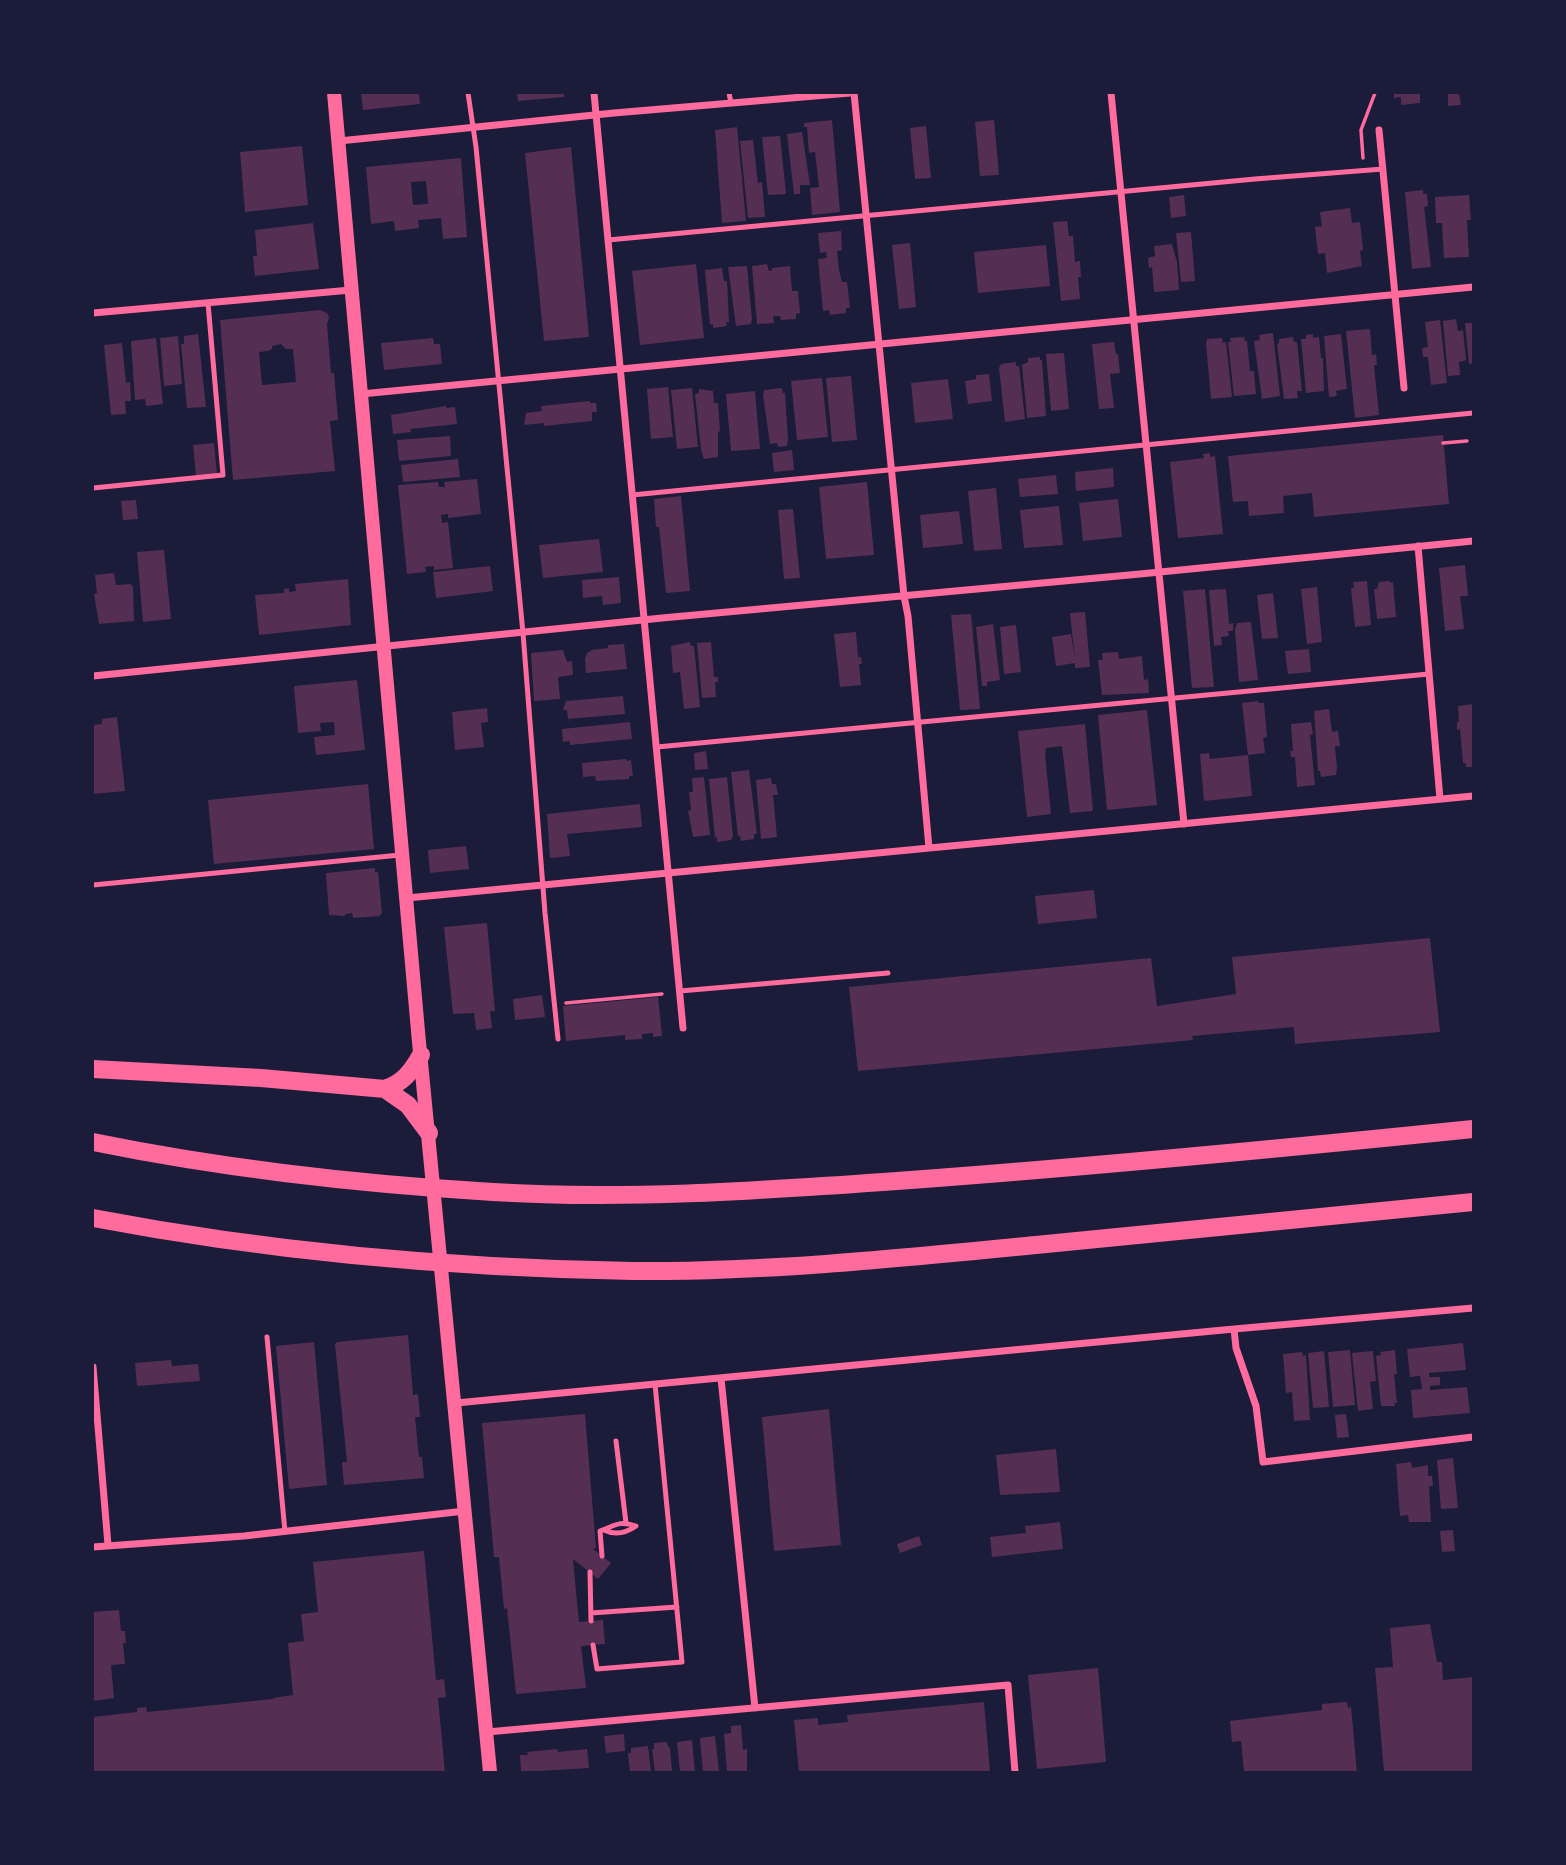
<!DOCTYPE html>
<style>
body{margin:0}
#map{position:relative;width:1566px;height:1865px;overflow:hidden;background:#1b1b3a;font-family:"Open Sans",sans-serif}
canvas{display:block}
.frame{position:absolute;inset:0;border:94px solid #1b1b3a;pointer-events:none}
</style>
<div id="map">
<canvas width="1566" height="1865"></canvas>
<div class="frame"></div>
</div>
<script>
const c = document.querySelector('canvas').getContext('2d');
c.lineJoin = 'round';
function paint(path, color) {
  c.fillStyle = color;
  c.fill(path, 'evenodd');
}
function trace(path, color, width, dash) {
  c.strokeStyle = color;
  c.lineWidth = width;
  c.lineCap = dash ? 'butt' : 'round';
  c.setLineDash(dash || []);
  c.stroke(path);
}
const building = new Path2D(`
 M361,93H419L420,104L363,110Z
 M517,93H564V97L518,101Z
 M1394,93H1420V103L1401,105V97L1394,98Z
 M1448,93H1459L1461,105L1448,106Z
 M832,120L840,212L812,215L810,188L819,187L815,152L809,153L807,127H804V123Z
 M994,120L999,175L980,176L975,122Z
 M926,126L931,178L915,179L910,128Z
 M737,127L746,221L722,223L715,130Z
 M802,132L810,185H800V194H794L787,134Z
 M780,136L786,194L768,195L762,137Z
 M753,140L758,183L762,182L765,217L748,218L740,141Z
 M302,146L308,205L245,212L240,152Z
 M571,147L589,337L544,341L525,153Z
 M461,158L467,237L443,239L441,218L418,220L419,228L395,231L394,221L371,224L366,167ZM426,181L428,204L413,205L411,182Z
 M1423,190V194H1427L1428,206L1424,207L1431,267L1412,269L1405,192Z
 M1184,195L1186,216L1171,218L1169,197Z
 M1469,195L1471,220H1467L1469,257L1444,258L1442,223H1436L1435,197Z
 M1350,208L1352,223L1360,222L1363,250L1360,251L1362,266L1327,273L1325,253L1318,254L1315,227L1322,226L1320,212Z
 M1067,221L1069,236H1073L1075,262L1080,261L1081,277H1078L1080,299L1061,301L1053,222Z
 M313,223L319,269L255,276L253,256H257L255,230Z
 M841,231L842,250L837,251L839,270L842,282H847L850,308H846V313L830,315L829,310L823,311L818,259L827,258L826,252L820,253L818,233Z
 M1191,232L1195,281L1181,282L1176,233Z
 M910,243L916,307L899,309L892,245Z
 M1172,244L1177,262L1179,290L1154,292L1152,267L1149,268L1148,258L1155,256L1154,246Z
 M1046,245L1050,286L978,293L974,252Z
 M696,264L704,338L640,345L632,271Z
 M767,264L769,271L772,270V268L790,266L792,291H798L800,313L796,314V319L781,320L780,316H773L774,323L757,324L752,266Z
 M747,266L752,319L751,324L736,326L728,267Z
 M722,268L724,281H727L729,322H726L727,326L713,328V324L710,325L705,270Z
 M320,310L327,313L329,317L327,324L331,373H334L338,420L330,421L335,471L233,480L220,320ZM281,344L286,349H293L296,382L262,385L259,352L268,351L272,349V346Z
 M1456,319L1458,331L1463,330L1466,360L1459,362L1460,375L1448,376L1443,321Z
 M1440,320L1447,383L1431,385L1428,357H1423L1422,348L1428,347L1425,322Z
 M1465,323H1473V363L1469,364Z
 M1370,329L1372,355L1376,354L1377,365H1374L1379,415L1355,418L1346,331Z
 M1273,333L1280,396L1262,399L1254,341L1260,340L1259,335Z
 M198,334L206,407L187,408L181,344H184V336Z
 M1313,334V338L1319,337L1321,358H1323L1324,391L1306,393L1301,339H1306V335Z
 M1341,334L1347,389L1336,391L1337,396L1329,397L1324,336Z
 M178,336L182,384L164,386L160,338Z
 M1244,337L1245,341H1247L1250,371H1254L1256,394L1234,396L1228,342H1231L1230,338Z
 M1293,337L1294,342H1297L1302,391H1297L1298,398L1284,399L1277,344L1279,343V339Z
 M156,338L163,404L146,406L145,399L135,400L131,341Z
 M433,338L434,344H440L442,364L384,370L381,343Z
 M1222,338L1223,343L1226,342L1232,397L1211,399L1206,344L1207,339Z
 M1114,342L1116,354H1118L1120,373L1110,374L1114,408L1099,409L1092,344Z
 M122,343L126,383L130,382L131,401H125L126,414L111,415L104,345Z
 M1064,353L1069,409L1051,411L1046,354Z
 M1040,357V360H1042L1046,416L1027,418L1022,365L1028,362V358Z
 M1016,362V366H1019L1025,419L1005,422L999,368L1001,364Z
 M989,374L992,401L968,404L965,381L976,379V375Z
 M851,376L857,440L832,442L826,378Z
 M822,378L828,437L797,440L791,381Z
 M948,379L953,419L915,423L911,383Z
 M668,387L673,437L651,439L647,389Z
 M692,388L698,447L677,449L671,390Z
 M782,388L783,393H785L788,440L787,446L778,447L777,443L770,444L763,395L764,390Z
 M699,389L713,391L714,403H718L720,431L718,432V457L704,459L701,450L695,394L699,393Z
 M755,391L760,449L731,451L726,394Z
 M590,401V403H596L597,412H592V421L544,426V423L524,425L526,413L542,411L541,406Z
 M446,406L447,408L455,407L457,424L410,429L411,432L393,434L391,415Z
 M1443,435L1449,504L1314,517L1312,493L1283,496L1284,513L1249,516L1248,501L1233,502L1228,456Z
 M450,436L451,456L399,461L397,440Z
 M214,443L217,474L196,476L193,445Z
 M792,450L794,470L774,472L772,453Z
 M1210,453V457L1215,456L1223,534L1178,538L1170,462L1204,458L1203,454Z
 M458,459L460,477L403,482L401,465Z
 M1113,468L1114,487L1076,491L1075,472Z
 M1056,475L1058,494L1020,497L1018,479Z
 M477,479L481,514L448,518V514L441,515L442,523L448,522L453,568L434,570V566L425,567L426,572L407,574L398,485L438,482L439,487H445L444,482Z
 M867,482L874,555L826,559L819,487Z
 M996,488L1002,549L974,551L968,491Z
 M681,496L690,591L666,593L659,527H656L654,499Z
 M1118,499L1122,537L1083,541L1079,503Z
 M136,500L138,519L123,520L121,501Z
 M1059,506L1063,545L1024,548L1020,510Z
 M793,509L800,578L784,579L778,510Z
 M959,511L963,544L923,548L920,515Z
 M599,539L603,572L543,578L539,545Z
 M164,550L171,619L143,622L137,552Z
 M1465,565L1468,596H1460L1464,629L1445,631L1439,568Z
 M490,566L493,591L436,598L433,572Z
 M114,573L116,585L131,584L133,587L134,621L99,624L94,594L97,593L95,575Z
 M619,577L621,603L603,605L602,596L583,598L582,580Z
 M348,579L351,625L259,635L255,595L284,593V589L289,588V592L296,591L295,584Z
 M1367,581L1371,625L1355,627L1351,588H1354L1353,582Z
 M1390,581V583L1393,582L1396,617L1377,619L1374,589H1377L1379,582Z
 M1317,587L1322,642L1307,644L1301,589Z
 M1205,589L1214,687L1192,688L1183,591Z
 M1226,589L1229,624L1233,623V631H1228L1229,636L1221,637L1222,645L1214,646L1209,590Z
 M1273,593L1278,638L1262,639L1257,595Z
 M1085,612L1090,667L1075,668V663L1056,666L1052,637L1071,634L1075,660L1070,613Z
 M971,614L980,709L960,710L951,615Z
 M1251,622L1258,680L1239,682L1235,630L1237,623Z
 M993,624L1000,680L987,682V686H982L976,627Z
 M1016,625L1021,672L1004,674L1000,627Z
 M856,632L858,657H861L862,664H859L861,685L840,687L834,634Z
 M690,642L691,646H694L700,707L684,709L680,672L673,673L671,646Z
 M711,642L714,677H718V682H715L716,697L702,698L697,643Z
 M624,644L627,669L586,673L585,659L587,653L592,650L608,648V645Z
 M1309,649L1311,672L1288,674L1285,651Z
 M563,650L567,662L572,661L573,675L558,677L560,699L534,701L531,653Z
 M1118,652L1119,659L1142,656L1144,680L1148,679L1149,693L1102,695L1098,660H1103L1102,653Z
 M357,680L365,750L316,755L314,737L335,735L334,722L320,723L321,731L298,733L294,686Z
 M623,696L625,714L568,719L567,710H563L566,701Z
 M1258,701V703H1264L1267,737L1263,738L1265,753L1248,755L1242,703Z
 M1473,704V767H1466V763H1463L1460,729L1457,730V722H1459L1458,706Z
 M487,708L488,722L481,723L484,747L455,750L452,712Z
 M1329,709L1332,732L1338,731L1340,746H1335L1337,769L1336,775L1321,777L1320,771H1318L1314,711Z
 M1147,710L1157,805L1107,810L1098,715Z
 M117,717L125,791L93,794V725L102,724V719Z
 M630,722L632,739L570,745V741L563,742L562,729Z
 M1311,722L1313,734L1310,735L1315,785L1297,787L1295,757H1291L1290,751H1293L1291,724Z
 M1085,724L1093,811L1070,813L1062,746L1046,748L1045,754L1051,814L1027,817L1018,731Z
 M706,751L708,769L695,770L694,753Z
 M1209,753L1210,759L1248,755L1252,796L1204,801L1200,754Z
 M626,759L627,761L631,760L633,776H629V779L596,781L595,776L583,777L582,763Z
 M749,770L757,834H754V839L741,841L740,836H738L731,772Z
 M704,777L710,835L693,837L688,811L691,810L689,792H693L692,778Z
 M727,777L733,836L731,840L717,842V837L715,838L709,779Z
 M771,778L772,784H776L778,795H773L777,837L761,839L756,780Z
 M368,784L374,849L214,864L208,800Z
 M640,804L642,827L567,834L570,856L550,858L547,814Z
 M466,846L469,869L430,873L428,850Z
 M375,868V872H378L382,913L379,916L353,918L352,913L345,914V916L329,915L326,873Z
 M1094,890L1097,918L1038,924L1035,896Z
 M487,923L495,1011H490L492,1028L476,1030L474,1013L453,1014L444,927Z
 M1430,938L1440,1032L1295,1044L1294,1027L1192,1036L1193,1040L858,1071L849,987L1151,958L1157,1006L1236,994L1232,957Z
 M542,995L545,1017L515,1020L513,999Z
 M658,997L662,1036L653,1037V1033L642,1034V1039L625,1040V1035L566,1041L563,1006Z
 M408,1335L413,1395L418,1394L420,1417H415L419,1457H422L424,1478L344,1485L342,1462H347L335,1344L337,1342Z
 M314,1342L327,1485L289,1489L276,1346Z
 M1463,1343L1466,1370L1429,1373V1377H1440V1385L1430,1386V1390L1467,1387L1470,1413L1413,1418L1411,1390L1422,1389L1420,1376L1410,1377L1407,1349Z
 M1350,1350L1355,1405L1333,1407L1328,1352Z
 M1395,1350L1397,1374H1394L1397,1403H1394L1395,1406H1381L1376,1356L1381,1355L1380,1352Z
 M1324,1351L1329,1407L1313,1408L1308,1353Z
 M1373,1351L1376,1381L1370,1382L1373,1409L1358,1411L1352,1353Z
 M1302,1352L1303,1356L1306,1355L1310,1420L1294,1421L1292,1392L1286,1393L1283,1354Z
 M171,1360L172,1366L198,1364L200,1381L137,1386L135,1363Z
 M829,1409L841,1545L774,1551L762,1417Z
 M585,1414L596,1548L593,1549L611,1563L598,1579L573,1559L577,1602L579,1622L603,1620L605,1644L581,1646L586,1688L516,1694L507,1608L504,1609L499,1557H494L482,1423Z
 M1346,1414L1349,1437L1337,1438L1335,1415Z
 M1056,1449L1060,1492L1000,1495L996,1455Z
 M1453,1458L1458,1508L1441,1509L1437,1460Z
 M1411,1462L1412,1468L1428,1465V1476H1432L1433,1486H1429L1431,1522H1409L1408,1515L1400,1516L1396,1464Z
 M1060,1522L1063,1549L992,1557L990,1537L1026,1533L1025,1526Z
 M1453,1530L1455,1551L1442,1552L1440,1531Z
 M919,1536L922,1545L900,1553L897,1544Z
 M424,1551L436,1680L444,1679L446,1697L438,1698L445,1772H93V1717L137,1712V1708L146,1707L147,1712L273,1699V1698L293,1695L288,1643L304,1641L301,1614L318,1612L313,1562Z
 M119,1610L121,1631H125L126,1643H123L125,1664L111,1665L114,1698L93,1701V1612Z
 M1430,1624L1437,1662H1442L1443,1680L1473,1677V1772H1384L1375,1668L1393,1667L1390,1628Z
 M1098,1668L1106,1762L1037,1769L1028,1675Z
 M984,1702L990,1772H799L794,1720L818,1718V1725L848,1722L847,1715Z
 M1347,1702L1348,1708L1351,1707L1357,1772H1244L1241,1741L1232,1742L1230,1721L1322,1710V1704Z
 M741,1725L743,1750L747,1749V1772H727L724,1734L731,1733V1726Z
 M624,1734L625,1751L606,1753L604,1736Z
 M715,1736L719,1772H703L700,1738Z
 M692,1740L695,1772H680L677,1742Z
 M667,1742L668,1747H670L672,1772H655L652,1749H654V1743Z
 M648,1746L651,1772H630L628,1753H631V1748Z
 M557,1749L558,1752L587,1749L589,1768L521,1772L520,1755H528L527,1752Z`);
const path = new Path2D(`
 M1363,158L1361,130L1375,93
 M1443,443L1467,441
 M566,1003L662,994`);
const service = new Path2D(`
 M468,93L476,147L523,633L545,913L558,1039
 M729,93L731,103
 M608,240L1255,179L1383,169
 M93,488L223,475L208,303
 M632,495L1473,413
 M657,747L1429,674
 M93,885L400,855
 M680,991L888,973
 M267,1337L285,1532
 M616,1441L626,1523
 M602,1556L600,1531C615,1526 618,1520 636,1526C626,1533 616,1536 604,1530
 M590,1572L591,1621
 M591,1613L677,1607
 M593,1645L597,1669L682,1662L655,1384`);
const minor = new Path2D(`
 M594,93L683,1028
 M854,93L904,596L908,616L929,848
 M1111,93L1184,824
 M1379,130L1404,388
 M339,141L614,113L850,93
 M93,313L351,290
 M361,394L1473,287
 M1418,546L1440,799
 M93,676L662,618L1140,574L1473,541
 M407,898L1473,796
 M1234,1329L1236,1348L1256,1406L1263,1462L1473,1437
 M93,1367L108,1545
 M721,1378L755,1708
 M456,1403L1234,1329L1473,1308
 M93,1547L244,1536L465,1511
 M487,1732L1008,1685L1015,1772`);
const secondary = new Path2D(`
 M334,93L419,1042L490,1772`);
const motorway = new Path2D(`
 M93,1069L261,1078L385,1089L408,1105L429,1133
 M385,1089C404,1082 411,1072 421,1055
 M93,1142C225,1169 359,1184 493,1192C623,1200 754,1191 883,1182C1080,1168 1277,1149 1473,1129
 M93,1218C271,1252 451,1268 633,1271C767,1272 903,1258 1036,1245C1182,1231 1328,1216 1473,1202`);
paint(building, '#542f53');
trace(path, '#ff6b9d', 3.5);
trace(service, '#ff6b9d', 5);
trace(minor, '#ff6b9d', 7);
trace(secondary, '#ff6b9d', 14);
trace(motorway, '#ff6b9d', 18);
</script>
